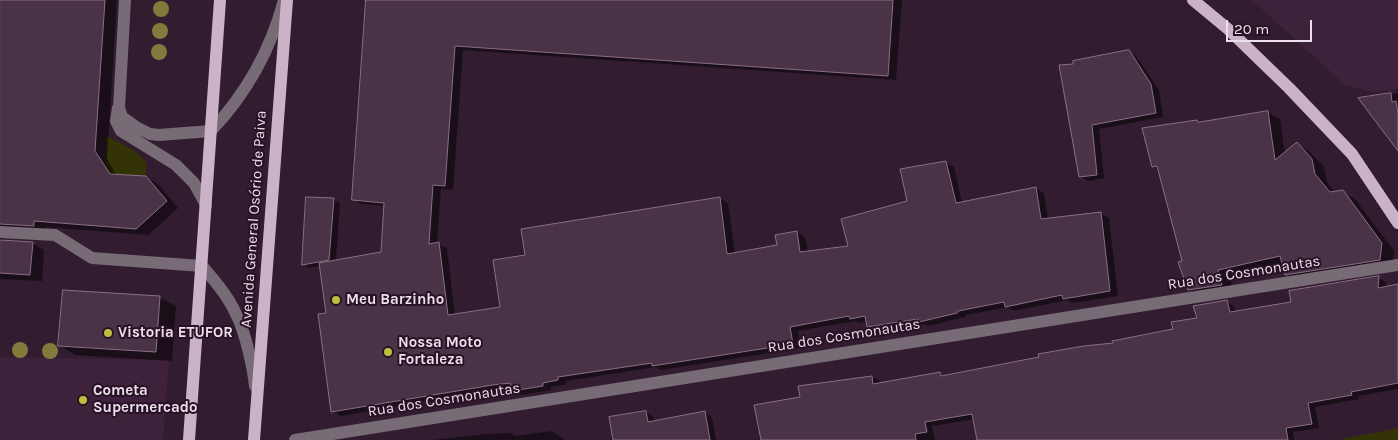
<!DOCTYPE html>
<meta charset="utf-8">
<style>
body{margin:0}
#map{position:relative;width:1398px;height:440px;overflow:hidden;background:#321c30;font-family:Karla,sans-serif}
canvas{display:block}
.scale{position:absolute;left:1226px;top:20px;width:86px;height:22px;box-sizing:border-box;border:2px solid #eddeeb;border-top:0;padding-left:6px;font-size:15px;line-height:18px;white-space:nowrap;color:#eddeeb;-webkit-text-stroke:4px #281326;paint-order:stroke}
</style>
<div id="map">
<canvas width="1398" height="440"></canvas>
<div class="scale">20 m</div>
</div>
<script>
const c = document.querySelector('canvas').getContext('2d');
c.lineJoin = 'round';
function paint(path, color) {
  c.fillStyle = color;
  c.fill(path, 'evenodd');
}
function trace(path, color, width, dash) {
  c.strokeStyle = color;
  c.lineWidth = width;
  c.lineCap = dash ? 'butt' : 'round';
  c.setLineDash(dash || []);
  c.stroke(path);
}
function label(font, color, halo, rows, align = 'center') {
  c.font = font + ' Karla,sans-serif';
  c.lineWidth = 4;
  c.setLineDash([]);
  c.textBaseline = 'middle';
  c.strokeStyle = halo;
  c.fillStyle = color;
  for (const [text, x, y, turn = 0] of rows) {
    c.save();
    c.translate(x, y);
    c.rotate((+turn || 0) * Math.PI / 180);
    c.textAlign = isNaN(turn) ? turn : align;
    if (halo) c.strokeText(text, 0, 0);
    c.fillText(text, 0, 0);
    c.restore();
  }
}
const built = new Path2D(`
 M1252,0H1398V89L1372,92L1345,85Z
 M0,357L169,360L163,440H0Z`);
const green = new Path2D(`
 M106,136C122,143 136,150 147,163L146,176L110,174L106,168Z
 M1398,428V440H1338Z`);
const shadow = new Path2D(`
 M0,0H117L107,159L117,176L146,177L158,184L178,208L148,235L46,227V232L8,231L3,239L4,241L32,243L44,250L42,281L0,279Z
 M367,0H902L896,80L463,50L453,190L441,189L437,244L447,248L455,316L501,308L526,256L719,198L728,203L735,254L778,246L797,232L805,237L808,252L849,247L909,202L945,163L954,167L962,203L1035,188L1044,193L1048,219L1101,213L1109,218L1118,296L1072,303L1067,300L1014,311L1007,307L966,315L965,317L928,326L925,324L877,331L868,326L867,322L859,323L855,321L798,331L801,348L661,370L656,367L566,381V385L551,387V390L521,395L513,390L512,388L502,389L341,416L332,411L327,315L320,266L309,268L303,264L334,200L340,203L336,261L382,253L385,206L361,204L353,199Z
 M1128,51L1136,56L1159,90L1163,117L1099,129L1104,178L1088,181L1080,176L1075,65Z
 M1398,93V149L1360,99Z
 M1268,112L1280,119L1285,154L1297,144L1309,151L1324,167L1327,182L1335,193L1342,192L1355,199L1394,251L1392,266L1298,281L1286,274L1284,264L1229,277L1234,291L1201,297L1189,289L1160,170L1153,166L1197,121L1200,123Z
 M1378,278L1386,282V285H1398V389L1358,396L1359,399L1315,407L1319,428L1293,432L1294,440H1054L1102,399L932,426L935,440H762L801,398L872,377L880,381V384L940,374L944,376L1114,344L1174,330L1199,319L1226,302L1234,306L1236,312L1293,303Z
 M159,297L176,306L172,361L75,355L59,345Z
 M646,412L654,417V422L705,413L712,417L716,440H614Z
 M552,431L565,440H432L486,434L511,433L515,436Z`);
const building = new Path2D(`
 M0,0H105L95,151L110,174L146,176L167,201L136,229L34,221V226L0,224Z
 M366,0H893L888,76L455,46L445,186L433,185L429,244L439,242L448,315L500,307L493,260L525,255L521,229L720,197L727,254L777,245L775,235L797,231L800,252L848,246L841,219L907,201L900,169L946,161L956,203L1036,187L1041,219L1101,212L1110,291L1063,299L1062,295L1005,307L1004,302L958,311L957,313L919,322L918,319L867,327L865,316L850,319L849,316L790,327L793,344L652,366V363L558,377V380L543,383V386L512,391L510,383L493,385L331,412L318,314L326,313L319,263L381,252L384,203L352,200Z
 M1129,50L1151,84L1156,113L1092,125L1097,175L1079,177L1059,65L1073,64V61Z
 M1391,93L1392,102L1396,101L1398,113V151L1358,98Z
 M1268,111L1275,160L1297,142L1312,159L1315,174L1330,192L1343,190L1382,243L1380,260L1285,275L1280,256L1218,270L1222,285L1188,290L1178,262L1182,261L1157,166L1152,167L1142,128L1197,120L1198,122Z
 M306,197L334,198L329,260L302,265Z
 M0,240L33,242L30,275L0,273Z
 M1379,276L1378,288L1398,284V383L1351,392L1352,395L1308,403L1312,424L1286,428L1288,440H977L972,414L925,422L927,432L915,434L916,440H761L754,405L800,397L798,386L872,376L873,384L940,372L941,376L1039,357L1038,354L1084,346L1113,343L1112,341L1173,329L1171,322L1197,318L1193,306L1227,300L1230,312L1291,302L1289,291Z
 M63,290L160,296L156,352L58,346Z
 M646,411L648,422L705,411L710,440H613L609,417Z`);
const minor = new Path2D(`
 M125,0L119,108L122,117L136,127L150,134L159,135L211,131C246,94 271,49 284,0
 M118,108L116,121L121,131L176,165L194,183L206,205
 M0,232L55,235L92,258L202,266C215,281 228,296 236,314C245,331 253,367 255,386
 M295,440L1398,265`);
const major = new Path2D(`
 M1193,0L1228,29L1289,88L1352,154L1398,223
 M189,440L220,0
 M254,440L287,0`);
const trees = [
 [161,9],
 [160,31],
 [159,52],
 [20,350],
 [50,351]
];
const markers = [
 [336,300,5,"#bfbe41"],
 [108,333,5,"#bfbe41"],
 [388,352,5,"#bfbe41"],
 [83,400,5,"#bfbe41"]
];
const streetNames = [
 ["Avenida General Osório de Paiva",254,219,-86],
 ["Rua dos Cosmonautas",1244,273,-9],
 ["Rua dos Cosmonautas",844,336,-9],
 ["Rua dos Cosmonautas",444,400,-9]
];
const poiNames = [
 ["Meu Barzinho",346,300],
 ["Vistoria ETUFOR",118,333],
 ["Nossa Moto",398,343],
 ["Fortaleza",398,360],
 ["Cometa",93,391],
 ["Supermercado",93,408]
];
paint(built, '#3e223b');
paint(green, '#333306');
paint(shadow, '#0007');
paint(building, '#4a3247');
trace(building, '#8a6f86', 1);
trace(minor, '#776b76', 12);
trace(major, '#cbb2c7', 12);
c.fillStyle = '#83793d';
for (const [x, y] of trees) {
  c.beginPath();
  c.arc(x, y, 8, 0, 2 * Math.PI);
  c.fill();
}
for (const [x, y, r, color] of markers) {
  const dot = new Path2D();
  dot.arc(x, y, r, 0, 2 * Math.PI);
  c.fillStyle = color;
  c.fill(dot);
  trace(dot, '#281326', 2);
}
label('15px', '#eddeeb', '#281326', streetNames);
label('bold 15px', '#eddeeb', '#281326', poiNames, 'left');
</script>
